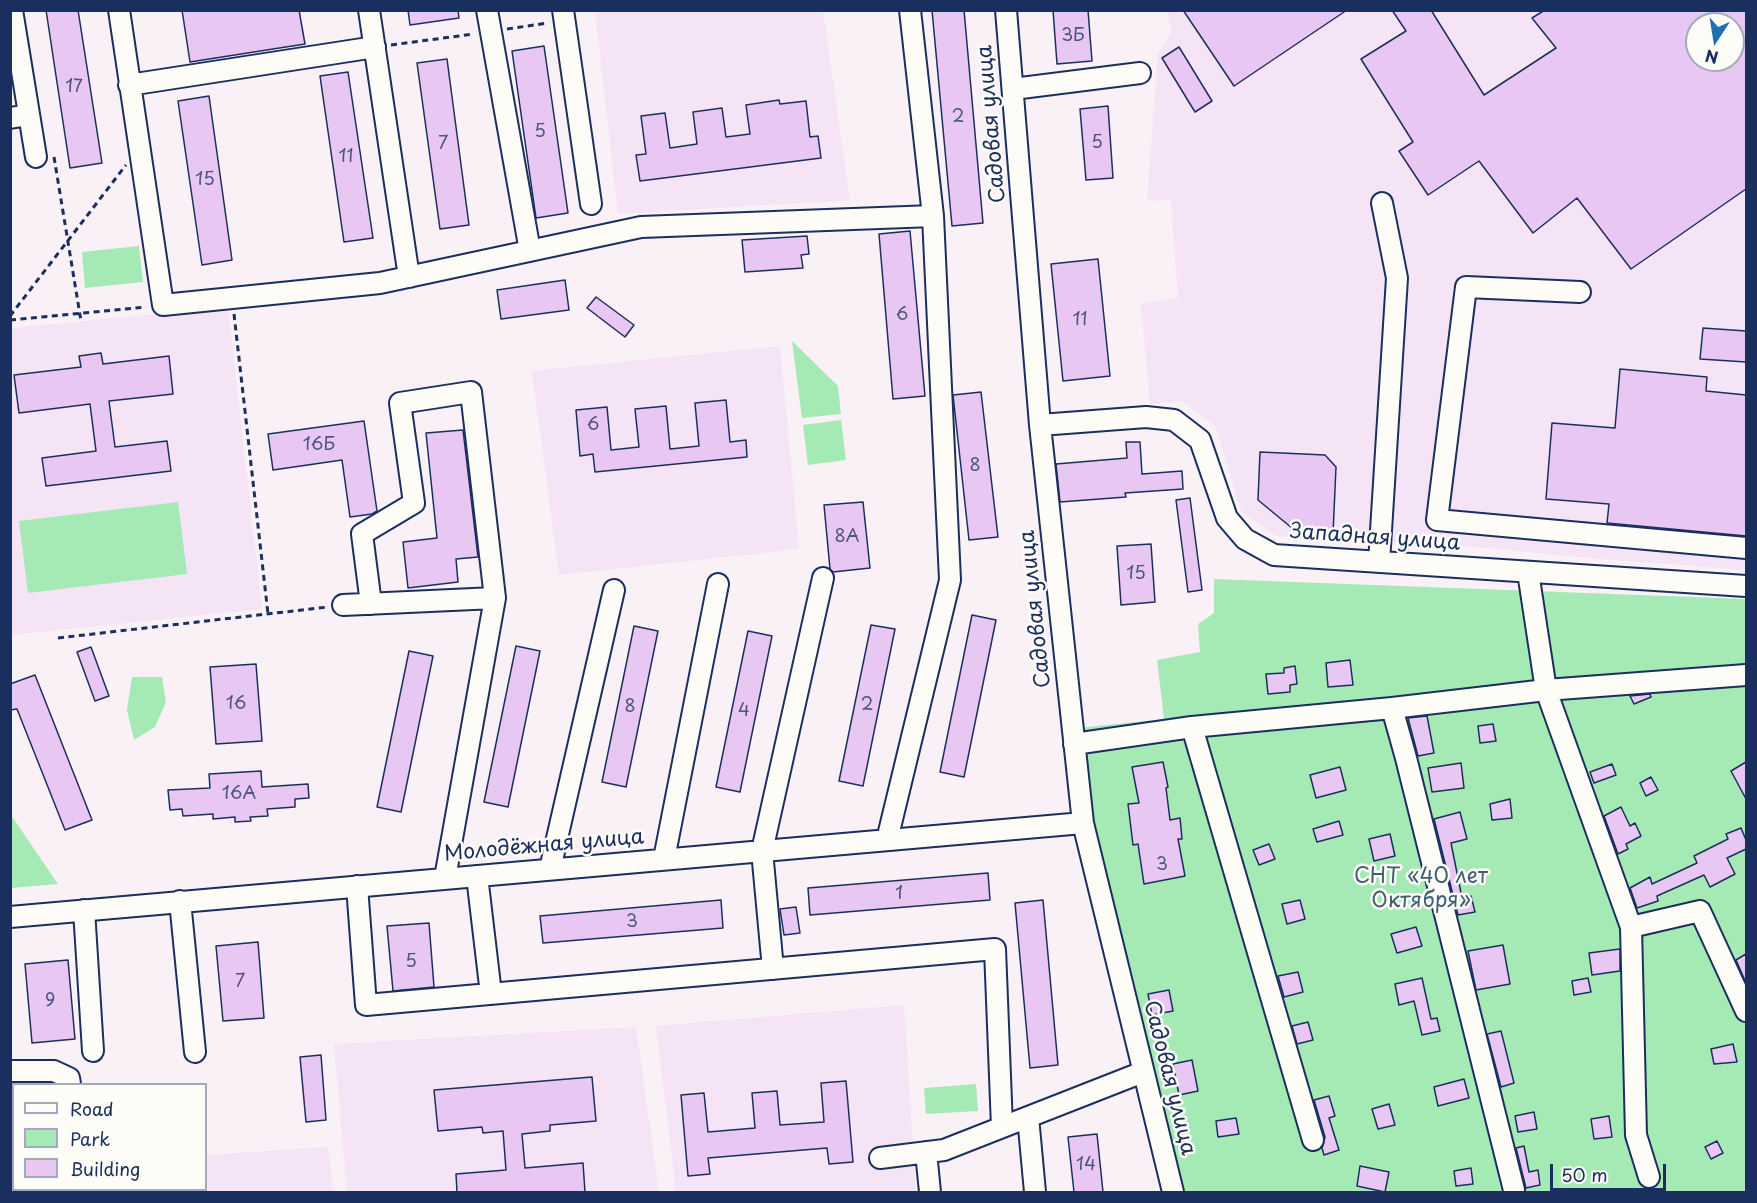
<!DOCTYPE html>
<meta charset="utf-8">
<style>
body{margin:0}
#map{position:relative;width:1757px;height:1203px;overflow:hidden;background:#f9f1f6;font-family:"Playpen Sans",sans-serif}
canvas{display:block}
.frame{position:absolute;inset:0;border:12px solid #1b2f5e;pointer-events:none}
.legend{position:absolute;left:12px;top:1083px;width:195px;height:108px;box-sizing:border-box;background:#fdfcf7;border:2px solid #a3aaba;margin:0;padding:8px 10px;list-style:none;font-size:18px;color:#1b2f5e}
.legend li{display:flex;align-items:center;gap:12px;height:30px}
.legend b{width:30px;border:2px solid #a3aaba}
.north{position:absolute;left:1685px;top:12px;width:60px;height:60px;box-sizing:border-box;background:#fdfcf7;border:2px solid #a3aaba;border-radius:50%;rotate:192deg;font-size:16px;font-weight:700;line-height:24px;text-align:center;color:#1b2f5e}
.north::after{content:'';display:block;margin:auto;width:21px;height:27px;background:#1f6fb2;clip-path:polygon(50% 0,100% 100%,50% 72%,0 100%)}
.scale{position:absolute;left:1550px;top:1164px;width:116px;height:27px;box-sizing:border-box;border:3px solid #1b2f5e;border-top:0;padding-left:8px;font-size:18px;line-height:21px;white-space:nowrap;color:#1b2f5e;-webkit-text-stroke:4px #fdfcf7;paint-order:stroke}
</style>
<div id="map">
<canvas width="1757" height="1203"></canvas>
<div class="frame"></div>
<ul class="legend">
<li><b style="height:8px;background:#fdfcf7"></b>Road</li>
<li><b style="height:16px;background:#a5eab5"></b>Park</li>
<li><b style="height:16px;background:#e9c7f3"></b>Building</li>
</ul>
<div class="north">N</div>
<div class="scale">50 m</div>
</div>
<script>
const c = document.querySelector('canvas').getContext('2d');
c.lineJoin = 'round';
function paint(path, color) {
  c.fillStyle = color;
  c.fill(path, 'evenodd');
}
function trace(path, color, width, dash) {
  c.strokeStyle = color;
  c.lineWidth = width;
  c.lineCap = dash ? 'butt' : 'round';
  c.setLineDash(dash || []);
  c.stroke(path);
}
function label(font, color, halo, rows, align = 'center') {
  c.font = font + ' "Playpen Sans",sans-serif';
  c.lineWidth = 5;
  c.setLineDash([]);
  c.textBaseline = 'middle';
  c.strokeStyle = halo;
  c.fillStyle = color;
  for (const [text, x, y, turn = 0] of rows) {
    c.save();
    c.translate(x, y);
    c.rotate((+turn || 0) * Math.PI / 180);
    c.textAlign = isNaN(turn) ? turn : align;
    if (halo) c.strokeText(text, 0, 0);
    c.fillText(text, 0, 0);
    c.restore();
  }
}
const built = new Path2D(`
 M595,11H823L850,200L618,214Z
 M1167,11H1746V570L1587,558L1446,544L1276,536L1241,512L1216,427L1182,401L1150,404L1141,304L1178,298L1171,200L1147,201L1158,54L1172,32ZM1697,24H1733V60H1697Z
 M228,307L262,609L11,635L10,331L13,328Z
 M780,346L799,549L559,575L532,371Z
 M904,1005L916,1192H676L656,1026Z
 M636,1027L659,1192H347L334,1044Z
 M328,1147L333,1192H130V1190H206V1155Z`);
const green = new Path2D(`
 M139,246L143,282L85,288L82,252Z
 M792,341L838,386L841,414L802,418Z
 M841,420L846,460L808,465L803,425Z
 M178,502L187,574L28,593L19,521Z
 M1214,579L1746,599V1192H1183L1092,820L1078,728L1164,719L1157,660L1200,652L1198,624L1214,613Z
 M132,677H162L166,702L155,727L134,740L127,710Z
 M11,815L58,884L11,888Z
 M976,1084L978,1111L926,1114L924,1088Z`);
const building = new Path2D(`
 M46,10H78L102,163L70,168Z
 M182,10H299L305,44L190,62Z
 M408,10H458L459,18L410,25Z
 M932,10H964L983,223L952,226Z
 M1053,10H1088L1092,61L1057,64Z
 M1183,10H1347L1234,86Z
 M1392,10H1431L1484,95L1556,48L1532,18L1545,10H1746V189L1631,269L1577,198L1533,233L1479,161L1428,195L1399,151L1413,142L1361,59L1406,31ZM1697,24H1733V60H1697Z
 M544,46L568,213L536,218L512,51Z
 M1179,47L1212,101L1195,112L1162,58Z
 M447,59L469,225L440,229L417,63Z
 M348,72L373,238L344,242L320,76Z
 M209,96L232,260L202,265L178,101Z
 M779,100L780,104L806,101L810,137L818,136L821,158L640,181L636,155L646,154L641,116L665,113L670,148L697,144L693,112L722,108L726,137L750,134L746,105Z
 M1108,106L1113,178L1086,180L1080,109Z
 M910,231L925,396L893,399L879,234Z
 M807,236L809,254L801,255L803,268L745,272L742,240Z
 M1098,259L1110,376L1063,381L1051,264Z
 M565,280L569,310L501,319L497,290Z
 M596,297L634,325L625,337L587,308Z
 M1703,328L1746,331V362L1700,359Z
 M101,353L103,364L169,356L173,394L109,401L115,447L167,441L171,471L46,486L42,458L96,451L90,404L19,413L14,375L81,367L79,356Z
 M1620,369L1707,377L1706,391L1746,395V536L1607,523L1609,504L1546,499L1552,423L1615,428Z
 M981,392L998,537L969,540L953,395Z
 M726,400L730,442L746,440L747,457L595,472L593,454L580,456L576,410L607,407L611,450L639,447L635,409L666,406L670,449L699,446L695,403Z
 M364,421L377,511L372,514L350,517L342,460L273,470L268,434Z
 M463,430L478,557L456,559L458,582L408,588L403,542L437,538L426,433Z
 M1126,442H1140L1142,474L1182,471L1183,489L1125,493L1126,497L1060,502L1056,464L1127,458Z
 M1260,452L1325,455L1336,467L1333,534L1298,533L1258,500Z
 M1190,498L1202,590L1188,592L1176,500Z
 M863,502L870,568L833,572L830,569L824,505Z
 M1151,544L1155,602L1121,605L1117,546Z
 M972,615L996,620L964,777L940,772Z
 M871,625L895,629L863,786L839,781Z
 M634,626L658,631L626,787L602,782Z
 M748,631L772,636L740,792L716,787Z
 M516,646L540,651L508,807L484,802Z
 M91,647L109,696L95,701L77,652Z
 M409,651L433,656L401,812L377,807Z
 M1350,660L1353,685L1328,687L1326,663Z
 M256,664L262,741L216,744L210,667Z
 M1295,666L1297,684L1290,685V692L1268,694L1266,674L1284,673V668Z
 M35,675L92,820L65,830L17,709L10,710V684Z
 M1650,694L1651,697L1634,704L1630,696Z
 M1427,716L1434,753L1418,756L1408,718Z
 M1493,724L1496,741L1480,743L1478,726Z
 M1163,762L1168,787L1166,788L1170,820L1180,818L1182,839H1178L1185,876L1144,884L1138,844L1133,845L1128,804L1139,803L1132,767Z
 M1746,762V799L1731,771Z
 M1461,763L1464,788L1432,792L1428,768Z
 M1612,764L1616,775L1594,783L1590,772Z
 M1340,767L1346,790L1316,798L1310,775Z
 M261,771L262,787L308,784L309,798L295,799V807L267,809L268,816L250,817L251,821L235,822V817L213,819V814L183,816L182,809L170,810L168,790L210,788L209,774Z
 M1651,777L1658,790L1646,796L1640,783Z
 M1510,799L1512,818L1492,820L1490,804Z
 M1621,807L1630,826L1635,823L1641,836L1626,844L1628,849L1618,854L1604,816Z
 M1460,812L1467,839L1451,843L1462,898L1471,896L1475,912L1458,915L1434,819Z
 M1339,821L1343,835L1317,842L1313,829Z
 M1741,828L1746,840V849L1727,858L1735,874L1710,887L1704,875L1657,896L1658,901L1637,908L1630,888L1650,877L1652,884L1697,863L1694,856L1728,839L1726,834Z
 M1390,834L1395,856L1374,861L1369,839Z
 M1269,844L1275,859L1259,865L1253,850Z
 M988,873L990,900L810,915L808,888Z
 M721,900L723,928L543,943L540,916Z
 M1043,900L1058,1065L1030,1068L1015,903Z
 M1300,900L1305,919L1287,924L1282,904Z
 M796,907L800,933L784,935L780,909Z
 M429,923L434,987L393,991L387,926Z
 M1416,927L1422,946L1397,953L1391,934Z
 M258,942L264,1018L223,1021L216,946Z
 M1503,945L1510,984L1476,990L1468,951Z
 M1620,949V971L1592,975L1589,953Z
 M1746,954V983L1736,960Z
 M68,960L75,1039L32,1043L25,964Z
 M1298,972L1303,992L1284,997L1278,976Z
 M1422,978L1431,1019L1437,1018L1440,1031L1422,1035L1414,1001L1399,1005L1395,984Z
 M1588,978L1591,992L1574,995L1572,981Z
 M1169,990L1173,1011L1152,1015L1148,994Z
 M1308,1022L1313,1040L1297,1044L1292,1026Z
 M1501,1031L1514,1083L1501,1087L1487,1034Z
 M1733,1044L1737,1062L1714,1064L1711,1049Z
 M321,1055L326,1120L306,1122L300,1057Z
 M1192,1060L1198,1091L1179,1095L1173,1064Z
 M592,1077L596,1121L550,1125V1131L522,1134L525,1168L583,1163L585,1192H457L456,1174L506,1170L503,1131L483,1133L482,1127L438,1131L434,1090Z
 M1464,1079L1469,1098L1438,1106L1434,1087Z
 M846,1081L853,1162L829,1164L827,1148L708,1158L710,1174L688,1176L681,1095L704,1093L708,1132L755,1128L752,1093L777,1091L780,1125L824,1122L821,1083Z
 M1329,1096L1335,1116L1329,1118L1339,1150L1324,1155L1322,1148L1325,1137L1314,1100Z
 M1389,1104L1395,1125L1378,1129L1372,1109Z
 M1534,1112L1537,1129L1518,1132L1515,1116Z
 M1609,1116L1612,1137L1594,1139L1591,1119Z
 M1236,1118L1239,1134L1218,1137L1216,1121Z
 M1097,1134L1103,1192H1074L1068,1137Z
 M1717,1141L1723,1153L1711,1159L1705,1147Z
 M1524,1146L1529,1172L1538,1170L1540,1185L1526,1188L1516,1148Z
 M1360,1166L1389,1172L1385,1192L1357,1186Z
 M1471,1168L1473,1184L1456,1186L1454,1171Z`);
const path = new Path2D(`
 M507,29L548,23
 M391,45L474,34
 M54,157L81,321
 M234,314L268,614
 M10,316L126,165
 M10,320L146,307
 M58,638L328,607
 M109,1190V1192`);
const minor = new Path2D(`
 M12,10L36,157
 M119,10L163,305L380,283L641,227L933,216
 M369,10L409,277
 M487,10L530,251
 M563,10L591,204
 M1006,10L1040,425L1083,823L1173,1192
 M129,85L375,47
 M1013,89L1140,73
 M10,118L28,115
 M1580,292L1466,287L1437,520L1746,548
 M1040,425L1146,417L1174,420L1200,440L1227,518L1245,539L1274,555L1746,586
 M1379,562L1397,278L1382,203
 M1528,572L1546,690L1631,927L1636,1135L1649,1177
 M371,604L362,534L414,503L400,403L471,392L495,598L445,878
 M343,605L495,598
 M1392,708L1406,758L1514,1190
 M1192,727L1313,1140
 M1074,744L1192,727L1392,708L1546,690L1746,675
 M887,840L950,580L933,216L910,10
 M664,859L718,584
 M550,869L614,590
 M477,876L491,994
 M357,886L366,1005L995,949L1002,1127
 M180,901L195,1052
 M84,910L93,1051
 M10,917L1083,823
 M1631,927L1700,911L1746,1011
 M773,969L762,851L823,578
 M10,1071H54L69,1078L70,1084
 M1028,1117L1035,1192
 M926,1152L930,1192
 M880,1158L944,1150L1143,1072
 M81,1190V1192`);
const numberNames = [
 ["3Б",1073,36],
 ["17",74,87],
 ["2",958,117],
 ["5",540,132],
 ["5",1097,143],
 ["7",443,144],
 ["11",346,157],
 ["15",205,180],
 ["6",902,315],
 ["11",1080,320],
 ["6",593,425],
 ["16Б",319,445],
 ["8",975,466],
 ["8А",847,537],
 ["15",1136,574],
 ["16",236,704],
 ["2",867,705],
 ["8",630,707],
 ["4",744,711],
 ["16А",239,794],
 ["3",1162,865],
 ["1",899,894],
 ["3",632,922],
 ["5",411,962],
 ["7",240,982],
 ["9",50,1001],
 ["14",1086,1165]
];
const streetNames = [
 ["Садовая улица",992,124,-95],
 ["Западная улица",1375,538,4],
 ["Садовая улица",1036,609,-96],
 ["Молодёжная улица",544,846,-5],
 ["Садовая улица",1169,1078,76]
];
const parkNames = [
 ["СНТ «40 лет",1421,877],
 ["Октября»",1421,901]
];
paint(built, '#f4e4f5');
paint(green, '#a5eab5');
paint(building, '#e9c7f3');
trace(building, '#1b2f5e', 1.5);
trace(minor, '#1b2f5e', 24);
trace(path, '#1b2f5e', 3, [6, 4.5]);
trace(minor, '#fdfcf7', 20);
label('18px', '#4e5583', null, numberNames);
label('21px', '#1b2f5e', '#fdfcf7', streetNames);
label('21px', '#3e5e74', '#fdfcf7', parkNames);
</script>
